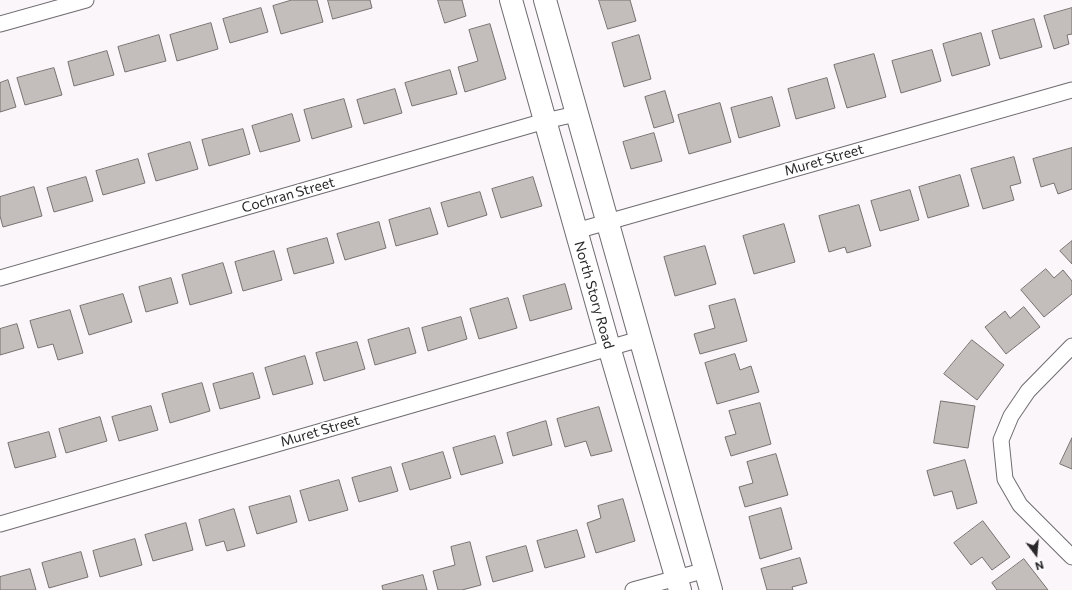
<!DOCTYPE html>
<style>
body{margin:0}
#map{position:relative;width:1072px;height:590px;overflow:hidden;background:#faf6fa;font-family:Commissioner,sans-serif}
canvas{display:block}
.north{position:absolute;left:1016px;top:534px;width:40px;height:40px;-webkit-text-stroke:3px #fff;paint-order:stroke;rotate:164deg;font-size:11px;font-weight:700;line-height:16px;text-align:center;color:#292729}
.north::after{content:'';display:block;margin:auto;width:14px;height:18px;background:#292729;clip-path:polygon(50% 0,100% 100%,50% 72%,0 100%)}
</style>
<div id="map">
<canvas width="1072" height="590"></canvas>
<div class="north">N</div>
</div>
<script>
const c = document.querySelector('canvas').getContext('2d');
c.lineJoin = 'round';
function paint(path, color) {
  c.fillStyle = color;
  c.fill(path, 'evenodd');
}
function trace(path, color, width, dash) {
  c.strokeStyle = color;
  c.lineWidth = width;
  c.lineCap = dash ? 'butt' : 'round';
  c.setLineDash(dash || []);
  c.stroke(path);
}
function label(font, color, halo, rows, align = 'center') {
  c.font = font + ' Commissioner,sans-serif';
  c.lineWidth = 4;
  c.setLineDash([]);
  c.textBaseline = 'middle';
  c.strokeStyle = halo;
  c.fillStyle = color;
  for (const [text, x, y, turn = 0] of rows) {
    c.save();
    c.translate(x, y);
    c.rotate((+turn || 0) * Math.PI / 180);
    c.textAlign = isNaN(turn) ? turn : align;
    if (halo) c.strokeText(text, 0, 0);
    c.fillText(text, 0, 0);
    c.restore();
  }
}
const building = new Path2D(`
 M292,0H317L323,22L281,34L273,6Z
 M328,0H370L372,8L333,19Z
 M438,0H462L466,16L445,23Z
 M599,0H630L636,21L608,29Z
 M261,8L268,32L230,43L223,19Z
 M1072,8V34L1067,35L1069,44L1054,49L1044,16Z
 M1034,19L1042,47L1000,59L992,31Z
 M211,23L218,49L177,61L170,35Z
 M490,24L506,79L465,92L458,67L478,61L469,30Z
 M981,33L990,65L952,76L943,44Z
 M159,35L166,61L125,72L118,47Z
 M639,35L651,79L624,87L612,43Z
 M932,50L941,81L901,93L892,61Z
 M107,51L114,75L74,86L68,62Z
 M874,54L886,97L847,108L834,65Z
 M54,68L62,95L25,105L17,78Z
 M450,70L457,94L412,106L405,83Z
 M827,78L835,108L796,119L788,89Z
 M8,80L16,107L0,112V83Z
 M395,89L402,113L364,124L357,100Z
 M665,91L674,122L654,128L645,97Z
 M772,97L780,126L739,138L731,108Z
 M344,99L352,127L312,139L304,110Z
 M720,103L731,142L689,154L678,115Z
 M292,114L300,141L260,152L252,126Z
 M243,129L250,154L209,166L202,140Z
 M654,133L662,161L631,169L623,142Z
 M190,142L198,169L156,181L148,154Z
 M1072,148V189L1058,194L1054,183L1041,187L1033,159Z
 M1014,157L1021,183L1010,186L1014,200L983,209L971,169Z
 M138,159L145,183L103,195L96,171Z
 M960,175L969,206L928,218L919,187Z
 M86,177L93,201L54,212L47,188Z
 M533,177L542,206L501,218L492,189Z
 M34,187L42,216L3,227L0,216V197Z
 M910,190L919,220L880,231L871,201Z
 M480,192L487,215L448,227L441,203Z
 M859,205L871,246L847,253L845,247L829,252L819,216Z
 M430,208L438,234L396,246L389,220Z
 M379,222L386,248L345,260L337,234Z
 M784,224L795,262L754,274L743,236Z
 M327,238L334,263L294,274L287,249Z
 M1072,241V264L1060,251Z
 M705,246L716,284L675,296L664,257Z
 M274,251L282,280L243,291L235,262Z
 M223,263L232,293L190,305L182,275Z
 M1046,269L1054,278L1063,270L1072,281V294L1044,317L1021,290Z
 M171,278L178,303L146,312L139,287Z
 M565,284L572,309L530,321L523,296Z
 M123,294L132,322L89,335L80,306Z
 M508,298L517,328L479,339L470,309Z
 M735,299L747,341L700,354L694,334L715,328L709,306Z
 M1024,307L1040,327L1006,354L985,327L1005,311L1010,318Z
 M70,310L83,353L58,360L53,344L38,348L30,321Z
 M461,317L467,339L428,351L422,328Z
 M17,324L24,348L0,355V329Z
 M409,328L416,353L375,365L368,340Z
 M972,340L1004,365L977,400L944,374Z
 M357,342L365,369L324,381L316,353Z
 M735,354L740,370L751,366L759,392L717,404L705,363Z
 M305,356L313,384L273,395L265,368Z
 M253,373L260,398L220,409L213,384Z
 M202,383L210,411L170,423L162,394Z
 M941,401L975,406L968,448L934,443Z
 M760,403L771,444L731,456L725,437L736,434L729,411Z
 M151,406L158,430L119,441L112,417Z
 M599,407L612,451L591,456L586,441L565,447L557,419Z
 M100,417L107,441L66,453L59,429Z
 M546,421L552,445L513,456L507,433Z
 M49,432L56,457L15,468L8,443Z
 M495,436L503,463L461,475L453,448Z
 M1072,438V469L1060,464Z
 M443,452L451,478L410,490L402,464Z
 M776,454L788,495L745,507L739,487L753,483L747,462Z
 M965,460L977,503L957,509L952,491L934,496L927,471Z
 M391,467L398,491L359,502L352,478Z
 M339,480L348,510L309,521L300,491Z
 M290,496L297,522L257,534L249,507Z
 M623,499L635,541L596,553L587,523L601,518L598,506Z
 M781,508L792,549L760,559L749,517Z
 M234,509L245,546L227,551L224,541L206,546L199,520Z
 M983,521L1010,557L992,570L982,557L971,565L954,543Z
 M186,523L193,550L153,561L145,535Z
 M577,530L585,557L545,568L537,541Z
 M135,539L142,565L100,577L93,551Z
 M470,542L481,585L462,590H438L433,571L455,565L451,547Z
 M526,546L533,571L493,582L486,557Z
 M81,552L88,577L49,588L42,563Z
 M800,558L807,583L792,587L793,590H767L761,569Z
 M1024,559L1048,590H997L992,583Z
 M30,569L36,590H0V577Z
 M423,575L427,590H383L382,586Z`);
const street = new Path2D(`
 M0,24L86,0
 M576,231L1072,90
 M0,278L545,121L576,114
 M1072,346L1028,391L1011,416L1001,440L1005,479L1020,505L1072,557
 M0,524L640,339
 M633,590L706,570`);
const secondary = new Path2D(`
 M511,0L609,347L680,590
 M545,0L711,590`);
const streetNames = [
 ["Muret Street",824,160,-16],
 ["Cochran Street",288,195,-16],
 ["North Story Road",594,295,74],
 ["Muret Street",320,431,-16]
];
paint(building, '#c3bdbb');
trace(building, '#777270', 1);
trace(street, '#6f6b6f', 17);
trace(secondary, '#6f6b6f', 24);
trace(street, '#fff', 15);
trace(secondary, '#fff', 22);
label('14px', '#292729', '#fff', streetNames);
</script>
